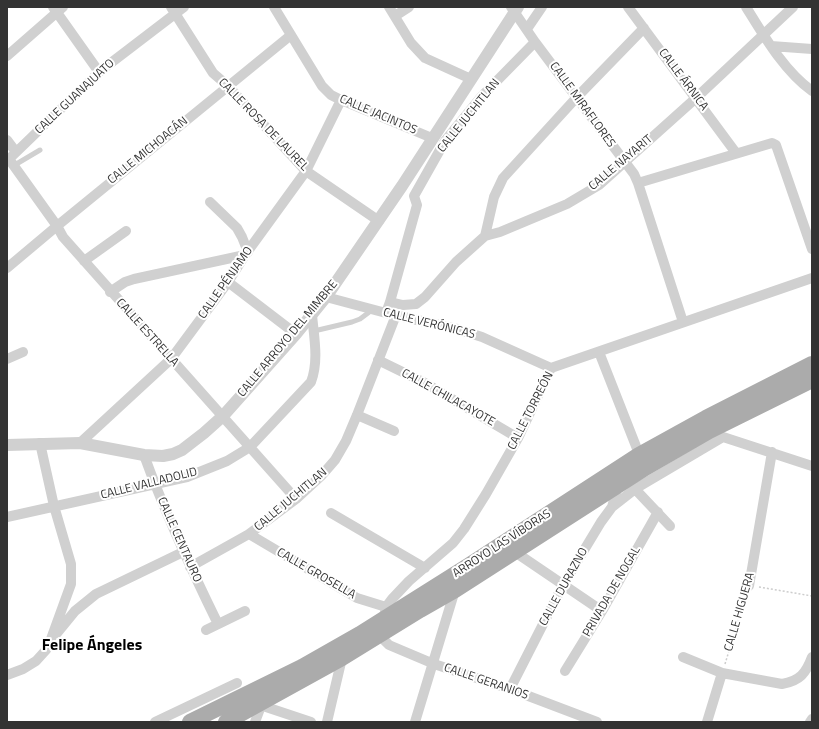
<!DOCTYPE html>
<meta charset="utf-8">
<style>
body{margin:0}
#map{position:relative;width:819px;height:729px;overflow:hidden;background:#fff;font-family:"Titillium Web",sans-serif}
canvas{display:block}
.frame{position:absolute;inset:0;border:8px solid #333;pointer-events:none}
</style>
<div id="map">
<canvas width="819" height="729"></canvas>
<div class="frame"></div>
</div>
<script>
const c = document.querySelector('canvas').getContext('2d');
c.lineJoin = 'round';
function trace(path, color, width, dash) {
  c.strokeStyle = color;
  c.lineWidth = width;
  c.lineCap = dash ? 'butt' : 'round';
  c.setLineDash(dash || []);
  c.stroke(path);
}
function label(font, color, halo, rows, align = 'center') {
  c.font = font + ' "Titillium Web",sans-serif';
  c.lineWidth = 4;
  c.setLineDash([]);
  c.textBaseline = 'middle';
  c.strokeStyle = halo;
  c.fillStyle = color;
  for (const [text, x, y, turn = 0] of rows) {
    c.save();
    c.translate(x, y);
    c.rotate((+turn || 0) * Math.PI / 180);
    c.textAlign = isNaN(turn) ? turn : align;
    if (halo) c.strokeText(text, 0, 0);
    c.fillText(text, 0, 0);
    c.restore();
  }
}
const path = new Path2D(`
 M759,587L812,596
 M725,664L746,595`);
const service = new Path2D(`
 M13,166L40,150
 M314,331L352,322L360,319L372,310`);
const minor = new Path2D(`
 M53,7L99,72
 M171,7L213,73L228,86L306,171L379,221
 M274,7L322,86L331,95L341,100L432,138
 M389,7L411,43L425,58L471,79
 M511,7L535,42L634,174L638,183L683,322
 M628,7L736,153
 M746,7C764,36 784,71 812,91
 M395,16L409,7
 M527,29L542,7
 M771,46L812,49
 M7,56L63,7
 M7,140L16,152
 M9,159L57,226L63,237L296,499
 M7,161L99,72L184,7
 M638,183L772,143L776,145L777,148L812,249
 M210,202L237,228L242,237L248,252
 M485,236L494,197L503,178L577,97L644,28
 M84,261L126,231
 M7,268L57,226L291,35
 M228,282L296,334
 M110,292L125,282L134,279L245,255
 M326,297L386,313L457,329L482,337L551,368
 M390,302L403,305L416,304L425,297L456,262L485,236L500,232L567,204L599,185L696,98L793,7
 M386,313L390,302L417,205L414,196L445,141L482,96L535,42
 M599,352L641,459
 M7,359L23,352
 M378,360L425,383L518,438
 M357,415L394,431
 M717,435L812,466
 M80,443L171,359L228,282L245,255L306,171L341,100
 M144,455C165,513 191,569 218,624
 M635,489L670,526
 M612,507L635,489L723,437
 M331,513L425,568
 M7,517L187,477L227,461L250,447L311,382C319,361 314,337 312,315
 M249,534L357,598L386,607
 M515,552L602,611
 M190,567L249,534L296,499L322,475L335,460L346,441L357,415L396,315
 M749,586L772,452
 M206,630L245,611
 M57,633L75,611L96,594L183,552
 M683,657L722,673L782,684C800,681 806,673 812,657
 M565,671L602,611L658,512
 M7,675L23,669L36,661L46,650L51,639L71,584V564L54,506L40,443
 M510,689L563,585L601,522L612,507L618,485
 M257,704L311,722
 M155,722L237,683
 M255,722L261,706
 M327,722L342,658
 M415,722L455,590
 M597,722L510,689L434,664L389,645L384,640L381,634L386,607L392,599L409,581L453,543L464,529L486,494L518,438L551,368L812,278
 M707,722L722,673
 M810,722L812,719`);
const tertiary = new Path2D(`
 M7,445L80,443L144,455L163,456L173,454L182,450L204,433L223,416L296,334L326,297L402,186L518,7`);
const primary = new Path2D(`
 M190,722L302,667L360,634L468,566L639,455L706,418L812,364
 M226,722L342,658L420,610L455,590L645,468L709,431L812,380`);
const streetNames = [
 ["CALLE ÁRNICA",683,80,53],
 ["CALLE GUANAJUATO",75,97,-43],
 ["CALLE MIRAFLORES",582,105,54],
 ["CALLE JACINTOS",378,115,23],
 ["CALLE JUCHITLAN",469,116,-51],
 ["CALLE ROSA DE LAUREL",263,125,46],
 ["CALLE MICHOACÁN",148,151,-39],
 ["CALLE NAYARIT",621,163,-40],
 ["CALLE PÉNJAMO",226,283,-55],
 ["CALLE VERÓNICAS",429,324,14],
 ["CALLE ESTRELLA",147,333,48],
 ["CALLE ARROYO DEL MIMBRE",288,339,-50],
 ["CALLE CHILACAYOTE",448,398,29],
 ["CALLE TORREÓN",531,411,-63],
 ["CALLE VALLADOLID",149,484,-14],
 ["CALLE JUCHITLAN",291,500,-40],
 ["CALLE CENTAURO",179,540,66],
 ["ARROYO LAS VÍBORAS",502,544,-33],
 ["CALLE GROSELLA",316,574,30],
 ["CALLE DURAZNO",564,587,-61],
 ["PRIVADA DE NOGAL",612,592,-60],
 ["CALLE HIGUERA",740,612,-74],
 ["CALLE GERANIOS",486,682,19]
];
const districtNames = [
 ["Felipe Ángeles",92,646]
];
trace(path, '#cdcdcd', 1.5, [2, 2]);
trace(service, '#d0d0d0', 5);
trace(minor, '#d0d0d0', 10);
trace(tertiary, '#d0d0d0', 12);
trace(primary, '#ababab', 16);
label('12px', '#333', '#fff', streetNames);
label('bold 16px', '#000', '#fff', districtNames);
</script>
